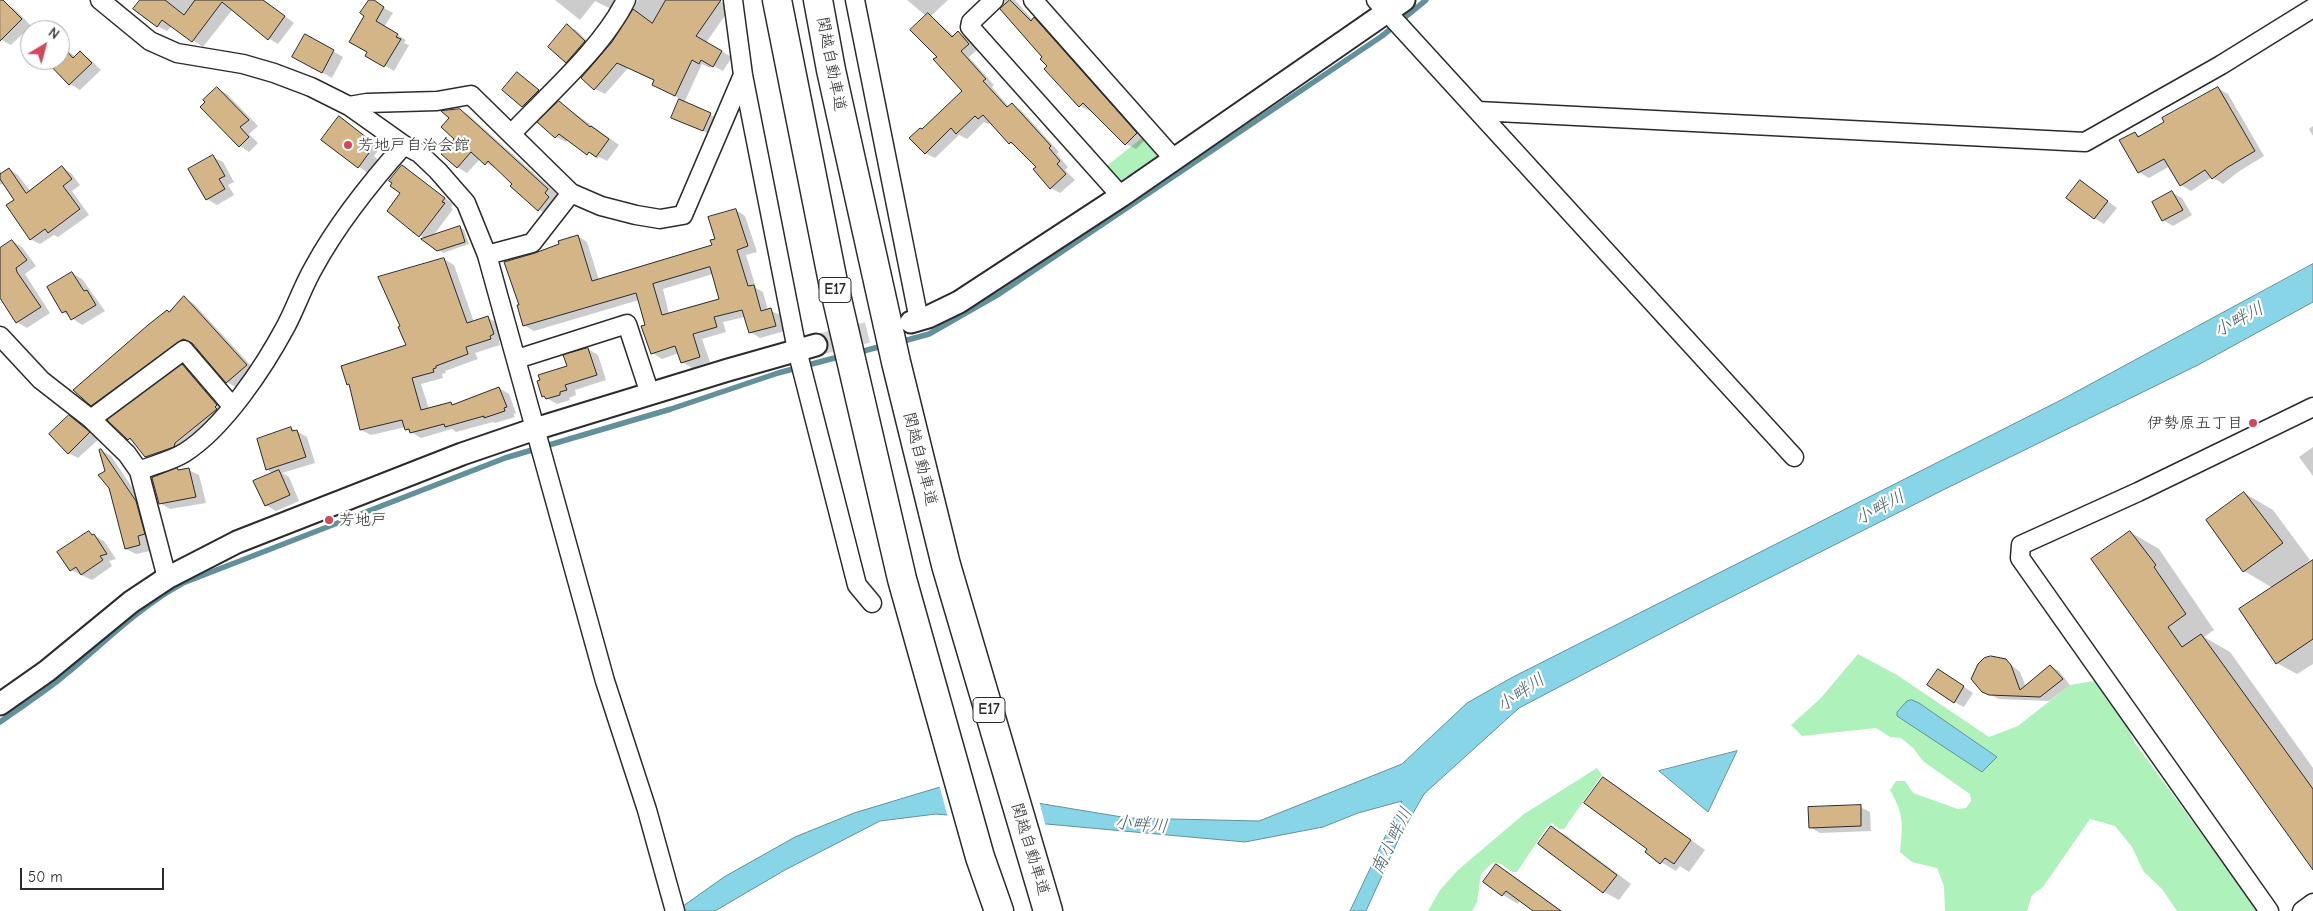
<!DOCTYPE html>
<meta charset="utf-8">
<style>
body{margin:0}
#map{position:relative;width:2313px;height:911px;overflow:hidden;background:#fff;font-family:"Comic Neue",sans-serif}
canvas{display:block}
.north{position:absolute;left:20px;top:20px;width:50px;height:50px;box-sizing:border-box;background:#fff;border:1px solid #aaa;border-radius:50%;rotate:37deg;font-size:14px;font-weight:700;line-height:20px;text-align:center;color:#2b2b2b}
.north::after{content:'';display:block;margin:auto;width:18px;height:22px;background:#d1495b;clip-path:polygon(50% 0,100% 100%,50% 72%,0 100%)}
.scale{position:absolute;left:20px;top:868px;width:144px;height:22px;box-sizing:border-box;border:2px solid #2b2b2b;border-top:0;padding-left:6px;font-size:15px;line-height:18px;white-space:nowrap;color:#2b2b2b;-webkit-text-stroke:4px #fff;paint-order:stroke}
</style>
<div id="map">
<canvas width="2313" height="911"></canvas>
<div class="north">N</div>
<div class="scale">50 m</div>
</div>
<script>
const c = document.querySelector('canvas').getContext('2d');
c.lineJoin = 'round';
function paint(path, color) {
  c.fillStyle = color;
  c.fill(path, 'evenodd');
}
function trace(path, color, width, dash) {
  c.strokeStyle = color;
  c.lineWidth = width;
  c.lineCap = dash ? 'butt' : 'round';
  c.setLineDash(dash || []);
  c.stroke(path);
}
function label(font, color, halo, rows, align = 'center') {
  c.font = font + ' "Comic Neue","Klee One",sans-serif';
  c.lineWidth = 4.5;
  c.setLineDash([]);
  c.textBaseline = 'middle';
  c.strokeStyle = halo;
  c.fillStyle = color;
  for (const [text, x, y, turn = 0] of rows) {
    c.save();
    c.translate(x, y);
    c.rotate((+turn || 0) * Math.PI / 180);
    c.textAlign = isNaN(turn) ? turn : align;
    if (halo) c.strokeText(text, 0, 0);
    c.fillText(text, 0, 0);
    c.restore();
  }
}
const green = new Path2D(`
 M1147,134L1159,149V156L1129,179L1127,176L1117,184L1104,168Z
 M1858,654L1897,675L1989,737L2018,726L2070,685L2094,681L2121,714L2135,743L2258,911H2177L2162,889L2144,872L2132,847L2115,826L2090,819L2043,887L2032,895L2027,911H1945L1944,886L1937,868L1912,862L1900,852C1903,825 1904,814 1890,790L1896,781H1905L1913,793L1958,809L1966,808L1971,801L1970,794L1924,762L1913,748L1901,738L1890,737L1876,728L1802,736L1791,725L1820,699Z
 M1597,768L1602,775L1564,829H1559L1552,823L1547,827L1517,872H1512L1501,864L1493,862L1481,874L1477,902L1472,911H1428L1440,890L1458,870L1524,814Z`);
const water = new Path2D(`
 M2313,264V302L2198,365L1943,490L1696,615L1519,708L1424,794L1400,836L1366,911H1350L1402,801L1358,813L1323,827L1245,842L936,814L880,821L785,870L715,911H676L724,877L795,837L854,813L940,787L1128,818L1259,821L1402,764L1467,703L1511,678L2061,400Z
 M1912,700L1919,703L1997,757L1982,772L1897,716V712L1907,701Z
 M1737,751L1708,812L1659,771Z`);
const pier = new Path2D(`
 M939,784L1039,801L1046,827L948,818Z`);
const shadow = new Path2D(`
 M142,0H230L236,5L203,47L172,26L167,31L157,26Z
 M370,0L393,13L384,27L406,40L404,43L409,45L394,71L366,55L368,52L366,16Z
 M555,0H628L619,13L595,1L580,20Z
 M638,0H719L730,8L706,43L732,57L723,71L712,65L710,68L702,64L684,103L720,119L714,136L673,117L680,99L663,90L655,81L628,68L605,94L595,89L613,42L626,23Z
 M907,0H948L931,16L954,36L958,33L968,38L977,50L969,57L994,85L992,87L1009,107L1012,105L1021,110L1059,152L1057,154L1068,167L1065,170L1075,180L1060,193L1051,188L1037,167L1019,148L1010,143L991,122L988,124L984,122L967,139L959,135L935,158L925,153L923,130L963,91L939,57L926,16Z
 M1005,0H1015L1033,20L1044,25L1146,139L1136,149L1126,144L1091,110L1090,111L1080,106L1043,58L1002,9Z
 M6,4L16,10L31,26L11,45L0,39V10Z
 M277,10L294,23L278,44L268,38Z
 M567,25L577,31L594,47L576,68L566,62Z
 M305,35L343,57L332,78L294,56Z
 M62,47L76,57L80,53L90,59L101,70L80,90L70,84L51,65V60H60Z
 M517,73L548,97L533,112L504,90Z
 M217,88L227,94L258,126L249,134L258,143L249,152L240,146Z
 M2218,88L2228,94L2264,156L2238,172L2223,184L2212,177L2191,191L2181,185L2170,166L2149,178L2139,172L2135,133L2141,137Z
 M559,102L619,145L607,161L599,157L598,159L569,139L566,142L556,137Z
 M460,110L470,116L558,195L554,200L558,204L548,215L538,209L497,168L496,169L480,159L467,173L457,167L456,139Z
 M339,118L380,148L374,156L378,160L368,173L359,167Z
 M2313,126V136L2309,129Z
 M213,157L223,162L234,182L228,185L234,195L217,205L207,199L190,170Z
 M62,167L71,173L80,185L72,191L89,215L58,237L54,235L40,244L30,239L15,200L4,183L0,185V170L2,174L9,169L18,175L30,191Z
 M411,172L453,204L451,208L453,209L433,236L460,227L464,230L469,244L443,253L388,210L402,193Z
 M2080,182L2117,208L2104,224L2094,218Z
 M2172,193L2182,198L2192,215L2173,226L2163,220Z
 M736,210L745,216L757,252L746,255L756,288L763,292L768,310L781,315L785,331L760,338L750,332L745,317L723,322L726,332L702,339L710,362L692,368L682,362L679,353L662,359L652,353L639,300L534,331L524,325L520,305L535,254L578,236L587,242L599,280L714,246ZM713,274L721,300L669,314L663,289Z
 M12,241L22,247L36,266L25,274L50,313L27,328L17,322L4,303L0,291V250Z
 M444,259L454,265L474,322L488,318L498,323L503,340L499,341L500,345L475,353L478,359L445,371L446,373L442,374L443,378L421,384L429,409L451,404L454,405L499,388L509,394L516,413L514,414L515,417L495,423L493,422L456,432L452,429L421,438L406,429V427L371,435L361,430L351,386L348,384L407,346Z
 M72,273L82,279L105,311L82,325L63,312L48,288Z
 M184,298L194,304L256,371L237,388L227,382L193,344L102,410L92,405Z
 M588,349L598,355L606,380L575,390L576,395L569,398L570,400L557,404L543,396L541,381L568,367Z
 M182,366L192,372L226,411V416L156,462L146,456L135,443L129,439Z
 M69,417L99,439L78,458L68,453Z
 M291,428L307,437L315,463L282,473L289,477L299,501L276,511L266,505L274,474L267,469Z
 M2313,447V476L2299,457Z
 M101,450L111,456L146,508L154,539L147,541L150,551L136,554L126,549Z
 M177,470H189L199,475L206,503L170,509L160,503Z
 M2244,493L2273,510L2310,560L2304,565L2305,566L2313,564V664L2297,674L2277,663L2273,588L2244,571Z
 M2130,532L2159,549L2214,630L2204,637L2230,652L2313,768V868L2093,559Z
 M89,533L104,541L116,559L109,561L112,566L92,580L71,570Z
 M2006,661L2020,672L2026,687L2051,666L2059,671L2070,685L2049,701L1999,699L1983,691Z
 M1948,676L1973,693L1964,707L1954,702Z
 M1604,778L1705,850L1689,872L1680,866L1676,871L1661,862L1649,848Z
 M1860,807L1870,812L1871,831L1820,833L1810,827Z
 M1552,828L1567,836L1631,884L1619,900L1604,892Z
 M1496,866L1511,874L1562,911H1535L1520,900L1518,904L1503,895L1485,882Z`);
const stream = new Path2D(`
 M900,342L929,334L999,294L1382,36L1426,0
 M856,353L886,345
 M0,722C22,706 45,692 65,675C104,643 139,607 183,583L505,458L671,409L778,373L842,356`);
const building = new Path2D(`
 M0,0H3L22,19L0,41Z
 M140,0H165L184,15L195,0H263L285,16L268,40L222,2L192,42L162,20L157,27L133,9Z
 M369,0H374L384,7L376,21L398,34L396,37L401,39L384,67L365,56L367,52L349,42L364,16L360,13Z
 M666,0H721L696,36L722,51L713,67L701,60L699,64L692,60L675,96L652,85L654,80L617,63L594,90L581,78L612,42L633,9L652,23Z
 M1010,0L1031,21L1034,17L1137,133L1125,145L1083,103L1079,107L1044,69L1047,66L1040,59L1042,57L1000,9Z
 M928,13L952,37L958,31L969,44L961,51L986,79L983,81L1007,107L1012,103L1051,146L1049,148L1060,161L1057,164L1066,174L1050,189L1033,169L1036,167L1011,142L1009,144L983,115L978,119L975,116L956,134L951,128L925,154L909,138L920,128L922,129L962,91L933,59L937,57L910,30Z
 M567,24L585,41L566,63L548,47Z
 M305,34L334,50L322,73L292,57Z
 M60,44L73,58L80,51L92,63L69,85L45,60H60Z
 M517,72L539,90L522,107L502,90Z
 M217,87L249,120L240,127L249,137L239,147L200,107L205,102L203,100Z
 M2218,87L2255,151L2228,167L2212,179L2205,170L2180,186L2164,159L2138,173L2119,140L2135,132L2138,137L2164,122L2162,118Z
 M679,99L711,113L703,131L671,118Z
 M559,101L590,127L591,126L609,139L596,157L589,152L587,155L559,134L555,138L537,122Z
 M460,109L548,189L545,193L549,197L538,211L510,186L512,184L488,161L485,165L471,152L457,168L441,154L454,139L441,127L449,118L441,111Z
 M339,116L371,141L364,150L369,153L358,168L321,140Z
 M213,155L225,176L219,179L225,189L206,200L188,169Z
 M402,165L445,198L442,202L445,203L419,237L387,211L400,193L390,186L392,183L389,181Z
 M62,166L72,179L63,186L80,209L48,233L45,229L30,240L6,205L14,200L0,179V174L9,168L26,193Z
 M2080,180L2108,201L2094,219L2066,198Z
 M2172,191L2183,210L2162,221L2152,202Z
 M736,209L748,246L737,250L748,286L754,285L761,311L771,308L776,326L749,333L742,310L714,317L717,327L693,334L700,357L681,363L675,346L651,354L641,326L645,325L636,293L523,326L517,305H519L504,262L535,253L559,244L558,241L578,235L592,281L712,245L710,240L715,239L708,217ZM710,267L719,299L662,315L653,284Z
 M460,226L465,242L437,251L421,239Z
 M12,240L27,260L16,268L17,272L41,307L16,323L0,298V248Z
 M444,258L467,323L488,316L494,334L490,336L491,339L466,347L468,354L436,366V368L433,369L434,372L412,378L421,410L451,402L452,405L499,387L507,407L504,408L505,411L484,418V416L445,427L444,424L410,433L409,429L405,430L402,420L360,430L349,384L347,385L341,366L406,345L398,327L400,326L378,277Z
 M72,272L84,291L87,290L96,305L71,320L66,311L62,313L47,287Z
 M184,296L247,365L226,383L192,343L183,339L91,406L73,390L148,325L167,310L169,312Z
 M588,348L597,375L565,385L567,390L560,392V395L546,399L544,396L542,397L537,381L540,380L538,375L567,366L563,355Z
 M182,364L217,405L215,407L217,409L175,443L174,447L145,457L130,438L128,440L107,420Z
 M69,415L90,432L68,454L49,434Z
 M291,427L292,431L297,430L306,457L266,470L257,439Z
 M101,449L136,501L145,534L138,536L140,545L125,549L109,488L98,475L105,471L99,450Z
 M177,468L178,470L189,468L196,497L159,504L152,478Z
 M279,470L290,495L265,506L253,481Z
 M2244,492L2283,543L2243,572L2206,520Z
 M89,531L92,535L94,534L107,554L100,556L103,560L81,575L76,567L70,571L57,552Z
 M2130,531L2156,565L2154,567L2186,614L2168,627L2182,647L2201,634L2313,789V870L2091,559Z
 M2313,560V639L2276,664L2239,609Z
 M1991,656L2006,659L2011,665L2020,690L2050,665L2063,679L2040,697L1989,695L1982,692L1971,679L1978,664L1984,658Z
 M1938,669L1964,686L1954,703L1927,685Z
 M1603,777L1691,840L1674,864L1665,858L1660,864L1645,852L1647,849L1584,803Z
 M1861,805V826L1809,828L1808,807Z
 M1551,826L1617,875L1603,893L1538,844Z
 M1496,864L1561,911H1533L1506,891L1502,896L1483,882Z`);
const tertiaryTunnel = new Path2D(`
 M816,345L903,324`);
const minor = new Path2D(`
 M100,0L150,41L177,53L243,64L274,73L311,87L349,106L404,145L419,153L438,171L466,203L487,255L605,681L647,810L675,911
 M733,0L743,75L797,350L857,585L872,603
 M855,0L919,320
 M994,0L971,22L970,27L1121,196
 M1033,0L1174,159
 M1376,0L1794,457
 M349,106L367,103L437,101L471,95L571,193L601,206L636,215L660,219L683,215L743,75
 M1478,111L2085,142L2221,65L2313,8
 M512,133C549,94 603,47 626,0
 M487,255L532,243L571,193
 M0,336L41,380L91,419L127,454L139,471L167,578
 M517,359L627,324L650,394
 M91,419L184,350L232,406
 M139,471C153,465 171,461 184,453C224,428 264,367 286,326C296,307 303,286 314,267C338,223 370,183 404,145
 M2269,911L2020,558L2021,545L2138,492L2313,407
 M2302,911L2313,903`);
const tertiary = new Path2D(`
 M911,322L928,317L959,302L1121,196L1404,0
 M0,704L47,671L131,602L167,578L237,542L462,454L535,429L728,370L816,345`);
const motorway = new Path2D(`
 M777,0L833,282L902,579L980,857L999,911
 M818,0L831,70L896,362L946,565L1048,911`);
const markers = [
 [348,145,5,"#d1495b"],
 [2253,423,5,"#d1495b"],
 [329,520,5,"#d1495b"]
];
const shields = [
 [835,290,32],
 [989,710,32]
];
const shieldNames = [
 ["E17",835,290],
 ["E17",989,710]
];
const streetNames = [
 ["関越自動車道",831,64,79],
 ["関越自動車道",920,459,76],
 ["関越自動車道",1030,849,73]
];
const poiNames = [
 ["芳地戸自治会館",358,145],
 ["伊勢原五丁目",2243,423,"right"],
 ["芳地戸",339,520]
];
const waterNames = [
 ["小畔川",2239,320,-28],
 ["小畔川",1880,508,-28],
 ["小畔川",1521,693,-34],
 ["小畔川",1141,825,5],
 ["南小畔川",1392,841,-64]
];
paint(green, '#aff1ba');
paint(water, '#87d5e6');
trace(water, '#62919b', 1);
paint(pier, '#fff');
paint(shadow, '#0003');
trace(stream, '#62919b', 5.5);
paint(building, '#d3b587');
trace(building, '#2b2b2b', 1);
trace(tertiaryTunnel, '#d5d5d5', 21, [21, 11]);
trace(minor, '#2b2b2b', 21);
trace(tertiary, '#2b2b2b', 25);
trace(motorway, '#2b2b2b', 31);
trace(minor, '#fff', 18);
trace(tertiary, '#fff', 21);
trace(motorway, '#fff', 28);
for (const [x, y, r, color] of markers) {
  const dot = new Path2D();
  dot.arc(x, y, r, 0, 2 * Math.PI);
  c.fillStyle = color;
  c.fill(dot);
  trace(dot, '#fff', 2);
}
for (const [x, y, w] of shields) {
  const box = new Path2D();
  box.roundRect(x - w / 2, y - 12.5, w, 25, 4);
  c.fillStyle = '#fff';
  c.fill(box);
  trace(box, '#2b2b2b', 1);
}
label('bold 15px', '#2b2b2b', null, shieldNames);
label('16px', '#2b2b2b', '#fff', streetNames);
label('16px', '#2b2b2b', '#fff', poiNames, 'left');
label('italic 18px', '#475e63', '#fff', waterNames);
</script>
